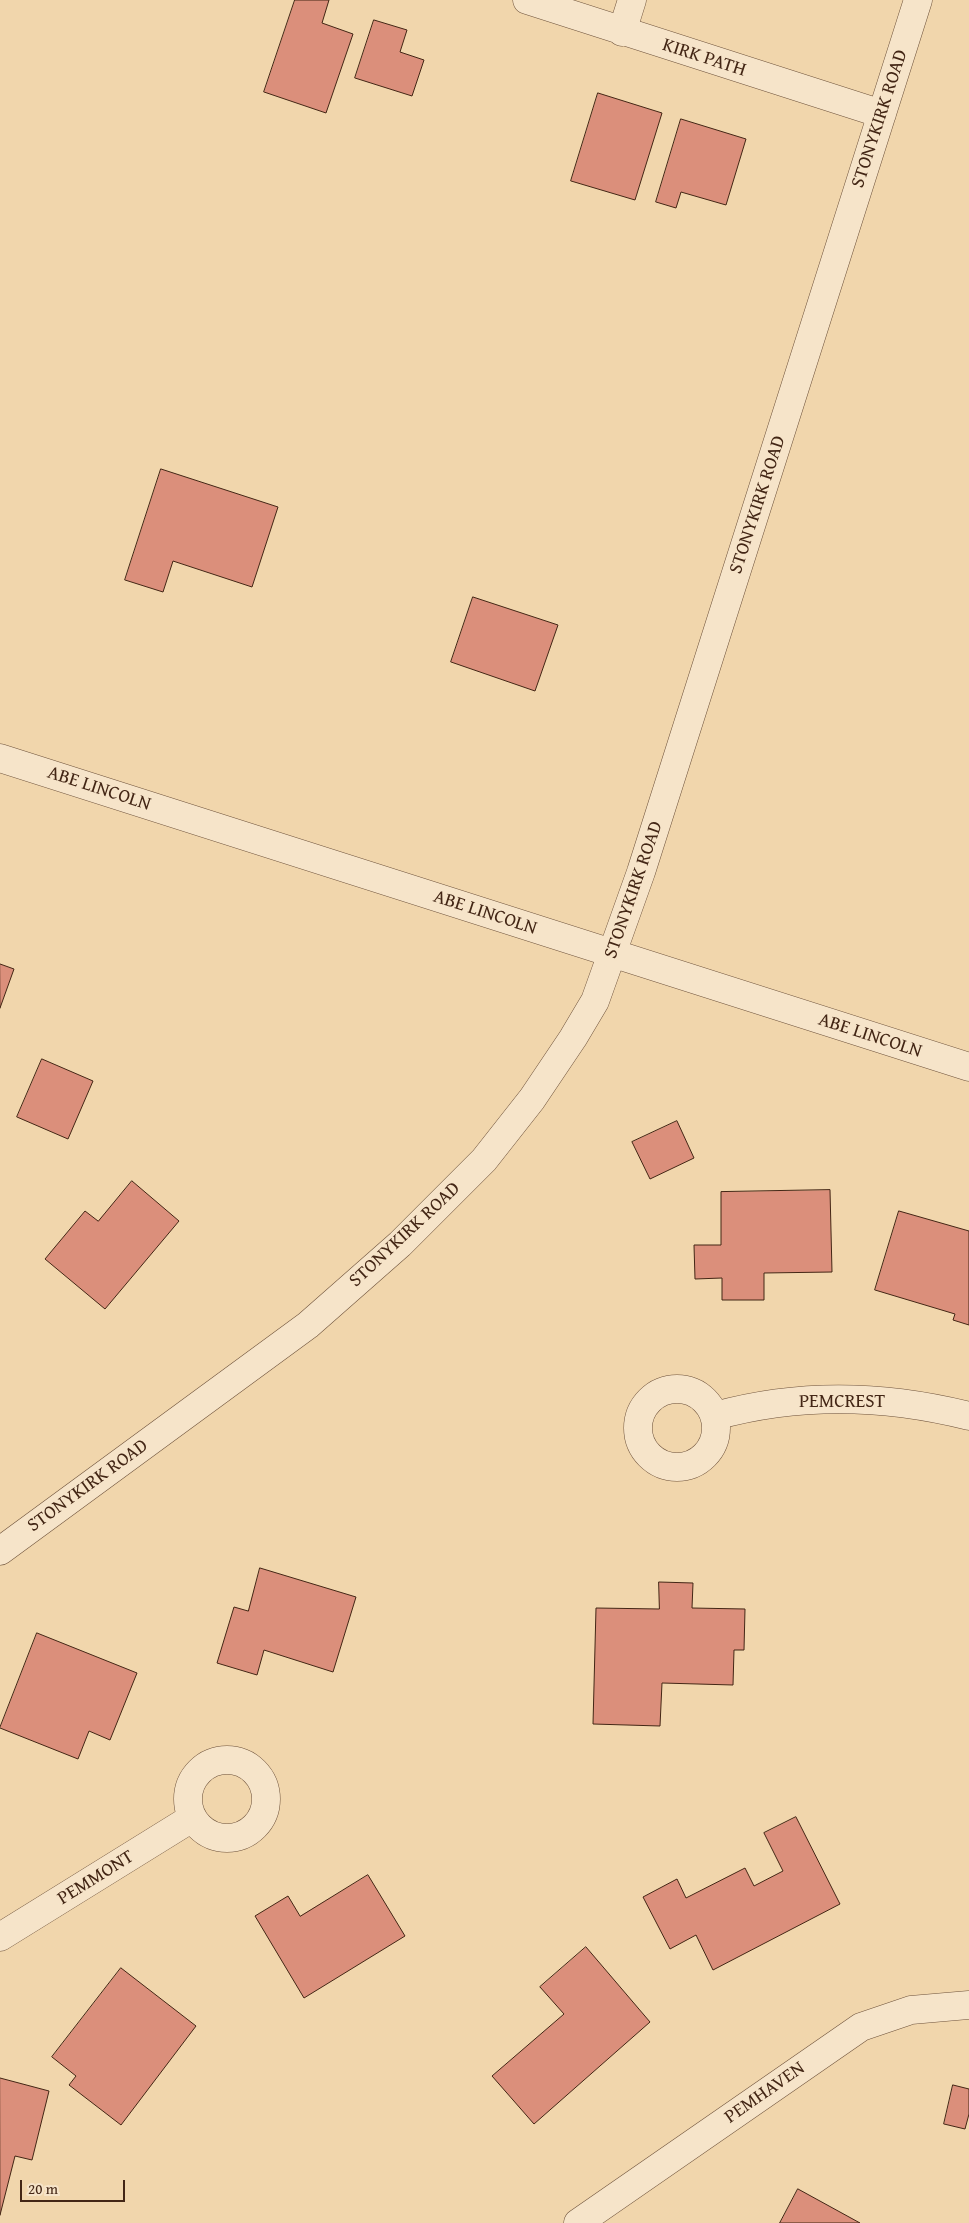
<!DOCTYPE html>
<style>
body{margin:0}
#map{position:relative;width:969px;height:2223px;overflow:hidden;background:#f1d6ac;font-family:"Gentium Book Plus",serif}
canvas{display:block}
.scale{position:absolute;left:20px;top:2180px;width:105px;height:22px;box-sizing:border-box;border:2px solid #432615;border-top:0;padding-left:6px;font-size:15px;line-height:18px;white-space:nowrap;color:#432615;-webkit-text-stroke:4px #f6e4c9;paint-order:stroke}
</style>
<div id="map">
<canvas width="969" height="2223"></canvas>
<div class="scale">20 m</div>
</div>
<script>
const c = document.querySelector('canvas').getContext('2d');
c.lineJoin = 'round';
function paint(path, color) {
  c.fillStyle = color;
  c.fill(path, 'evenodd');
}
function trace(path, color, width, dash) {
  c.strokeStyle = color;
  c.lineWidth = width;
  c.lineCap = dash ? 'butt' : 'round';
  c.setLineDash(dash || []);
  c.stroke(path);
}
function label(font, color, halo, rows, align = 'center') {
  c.font = font + ' "Gentium Book Plus",serif';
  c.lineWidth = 5;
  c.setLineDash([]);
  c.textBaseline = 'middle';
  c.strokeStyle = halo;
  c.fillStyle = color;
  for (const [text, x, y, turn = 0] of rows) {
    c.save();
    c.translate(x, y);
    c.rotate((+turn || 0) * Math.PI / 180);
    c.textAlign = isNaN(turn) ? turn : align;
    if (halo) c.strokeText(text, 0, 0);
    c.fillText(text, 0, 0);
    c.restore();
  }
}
const building = new Path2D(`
 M295,0H329L322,23L353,34L326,113L264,92Z
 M374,20L407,30L400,52L424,60L412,96L355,78Z
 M598,93L662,113L635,200L571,181Z
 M681,119L746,139L726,205L681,192L676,208L656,202Z
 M161,469L278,507L252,587L173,561L163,592L125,580Z
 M473,597L558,625L535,691L451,662Z
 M0,964L14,969L0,1008Z
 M42,1059L93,1081L68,1139L17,1117Z
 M677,1121L694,1158L650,1179L632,1142Z
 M132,1181L179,1221L105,1309L45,1259L85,1211L98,1221Z
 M830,1190L832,1272L764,1273V1300H722V1278L695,1279L694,1245H721V1192Z
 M899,1211L969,1231V1325L953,1320L955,1314L875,1290Z
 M260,1568L356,1597L333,1672L264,1650L257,1675L217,1663L234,1607L248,1611Z
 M659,1582L693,1583L692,1608L745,1609L744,1650H734L733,1685L662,1683L660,1726L593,1724L596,1608L659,1609Z
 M37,1633L137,1673L110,1740L89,1731L78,1759L0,1728Z
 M796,1817L840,1904L713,1970L696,1935L670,1949L643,1897L677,1879L686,1898L745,1868L754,1886L783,1871L764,1833Z
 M368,1875L405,1936L304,1998L255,1916L288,1896L300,1916Z
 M586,1947L650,2022L534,2124L492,2076L564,2014L540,1987Z
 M121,1968L196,2026L121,2125L69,2085L76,2076L52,2057Z
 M0,2078L49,2091L32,2160L15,2156L0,2215Z
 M953,2085L969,2089V2114L965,2129L944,2124Z
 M798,2189L860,2223H780Z`);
const minor = new Path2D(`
 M527,0L882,114
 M622,32L632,0
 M638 1428a39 39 0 1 1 78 0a39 39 0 1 1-78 0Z
 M715,1416C798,1393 885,1395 969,1416
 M0,1551L308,1325L400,1244L484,1160L532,1099L573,1038L595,1001L641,872L918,0
 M188 1799a39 39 0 1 1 78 0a39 39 0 1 1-78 0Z
 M0,1937L192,1818
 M578,2223L861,2027L911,2010L969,2005`);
const tertiary = new Path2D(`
 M0,758L969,1067`);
const streetNames = [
 ["KIRK PATH",704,58,18],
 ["STONYKIRK ROAD",880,119,-72],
 ["STONYKIRK ROAD",758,505,-72],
 ["ABE LINCOLN",99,789,18],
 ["STONYKIRK ROAD",634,890,-71],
 ["ABE LINCOLN",485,913,18],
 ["ABE LINCOLN",870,1036,18],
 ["STONYKIRK ROAD",405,1235,-43],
 ["PEMCREST",842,1402],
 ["STONYKIRK ROAD",88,1486,-36],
 ["PEMMONT",96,1878,-32],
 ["PEMHAVEN",765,2093,-35]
];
paint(building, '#db8f7b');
trace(building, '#432615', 1);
trace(minor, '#6e523b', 29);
trace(tertiary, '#6e523b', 29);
trace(minor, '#f6e4c9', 28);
trace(tertiary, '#f6e4c9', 28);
label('19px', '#432615', '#f6e4c9', streetNames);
</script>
